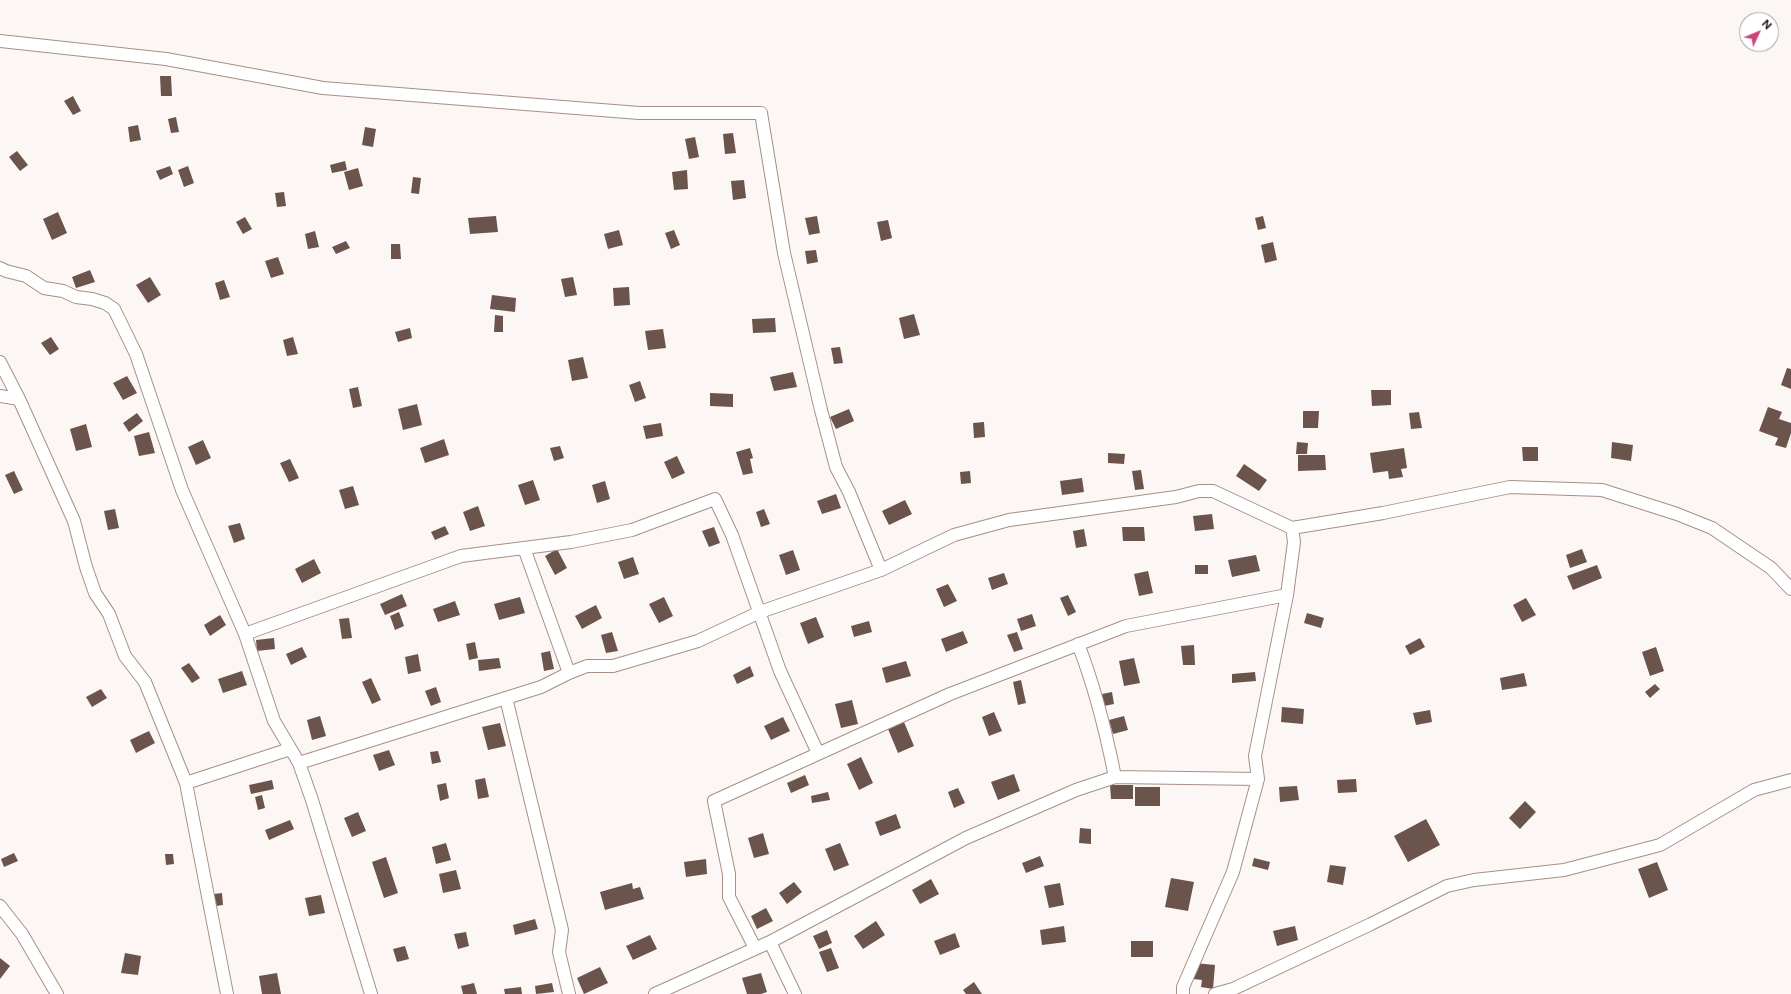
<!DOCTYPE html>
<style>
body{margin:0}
#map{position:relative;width:1791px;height:994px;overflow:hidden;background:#fcf7f5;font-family:"Public Sans",sans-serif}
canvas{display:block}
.north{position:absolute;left:1739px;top:12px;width:40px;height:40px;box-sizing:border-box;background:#fff;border:1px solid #a5a1a0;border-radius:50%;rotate:46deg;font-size:11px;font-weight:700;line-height:16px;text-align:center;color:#1d1511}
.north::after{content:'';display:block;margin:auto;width:14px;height:18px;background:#cd4379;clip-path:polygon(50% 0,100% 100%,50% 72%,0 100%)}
</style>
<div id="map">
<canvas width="1791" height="994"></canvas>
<div class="north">N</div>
</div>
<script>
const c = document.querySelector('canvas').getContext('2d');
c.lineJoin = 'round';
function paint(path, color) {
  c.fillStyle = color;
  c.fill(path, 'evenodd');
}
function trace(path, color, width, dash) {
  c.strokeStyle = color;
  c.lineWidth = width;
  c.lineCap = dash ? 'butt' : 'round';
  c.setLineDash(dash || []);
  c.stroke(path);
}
const building = new Path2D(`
 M160,76H171L172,96H161Z
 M73,96L81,111L73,115L64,101Z
 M176,117L179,132L171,133L168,119Z
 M138,125L141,140L130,142L128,127Z
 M365,127L376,129L373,147L362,145Z
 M733,133L736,153L725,154L723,134Z
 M695,137L699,157L689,159L685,139Z
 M17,151L28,165L20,171L9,157Z
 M345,161L347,170L332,173L330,165Z
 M170,166L173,174L160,180L156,171Z
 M188,166L194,183L184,187L178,170Z
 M358,168L363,186L349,190L344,172Z
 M687,170L688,189L674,190L672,172Z
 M413,177L421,178L419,194L411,193Z
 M744,180L746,198L733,200L731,181Z
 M284,192L286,206L277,207L275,193Z
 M58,212L67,233L52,240L43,219Z
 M496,216L498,232L470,234L468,218Z
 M817,216L820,233L809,235L805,218Z
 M1263,216L1266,228L1258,230L1255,218Z
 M245,217L252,229L243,234L236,222Z
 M888,220L892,238L881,241L877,222Z
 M619,230L623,245L608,249L604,234Z
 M674,230L680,245L671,249L665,233Z
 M315,231L319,247L308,249L305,234Z
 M346,241L350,248L336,254L332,247Z
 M1273,242L1277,260L1265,263L1261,245Z
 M391,244H400L401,259H391Z
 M816,250L818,262L807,264L805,251Z
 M278,257L284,274L271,278L265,261Z
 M90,270L95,282L76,288L72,277Z
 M150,277L161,295L148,303L136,285Z
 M573,277L577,295L565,297L561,279Z
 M224,280L230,297L220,300L215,283Z
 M629,287L630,305L614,306L613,288Z
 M492,295L516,298L515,312L490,309Z
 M914,314L920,335L904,339L899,318Z
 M495,315L503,316V332H494Z
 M775,318L776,332L753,333L752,319Z
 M410,328L412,338L398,342L395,332Z
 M663,329L666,348L648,350L645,331Z
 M51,337L59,349L50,355L41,343Z
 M293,337L298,354L287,356L283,340Z
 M840,347L843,363L834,364L831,348Z
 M583,357L588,378L572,381L568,360Z
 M1787,368L1791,369V389L1781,385Z
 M793,372L797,387L774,391L770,377Z
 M127,376L137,393L123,400L113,383Z
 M640,381L646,398L635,402L629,385Z
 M358,387L362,406L353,408L349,389Z
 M1371,390H1391V405L1372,406Z
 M710,393L733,394V407L710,406Z
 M417,404L422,425L403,430L398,409Z
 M1768,407L1782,412L1779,419L1791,423V433L1786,448L1775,445L1778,438L1759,431Z
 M849,409L854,421L836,429L830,417Z
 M1303,411H1319L1318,428H1303Z
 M1419,412L1422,428L1411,429L1409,413Z
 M137,413L143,421L129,432L123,423Z
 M984,422L985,437L974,438L973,423Z
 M661,423L663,436L646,439L643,426Z
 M86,424L92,447L76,451L70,429Z
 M149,432L155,453L139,456L134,436Z
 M444,439L449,455L425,463L420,448Z
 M203,440L211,458L196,465L188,447Z
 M1297,442L1308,443L1307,454H1296Z
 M1612,442L1633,445L1631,461L1611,458Z
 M560,446L564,458L554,461L550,448Z
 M1522,447H1538V461H1523Z
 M750,448L753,458L750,459L753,473L743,475L736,452Z
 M1404,448L1407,468L1401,469L1403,477L1389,479L1388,471L1373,473L1370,453Z
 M1108,453L1125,454L1124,464L1108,463Z
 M1298,455H1325L1326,470L1298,471Z
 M677,456L685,473L672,479L664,462Z
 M290,459L299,478L289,482L280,463Z
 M1244,464L1267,480L1259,491L1236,476Z
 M1141,470L1144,489L1135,490L1132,471Z
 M14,471L23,490L14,494L5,475Z
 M970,471L971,483L961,484L960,472Z
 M1082,478L1084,492L1062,495L1060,481Z
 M533,480L540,500L525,505L518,485Z
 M605,481L610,499L597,503L592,485Z
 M353,486L359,505L345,509L339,490Z
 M836,494L841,508L822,514L817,501Z
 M905,500L912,514L889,525L882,511Z
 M478,506L485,526L470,531L463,512Z
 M115,509L119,528L108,530L104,511Z
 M764,509L770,524L761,527L756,512Z
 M1212,514L1214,529L1195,531L1193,516Z
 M240,523L245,539L234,543L228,526Z
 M445,526L449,534L435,540L431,532Z
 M714,527L720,543L709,547L702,531Z
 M1122,527H1144L1145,541H1123Z
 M1084,529L1087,546L1076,548L1073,531Z
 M557,549L567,568L555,575L545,556Z
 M1582,549L1587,562L1570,568L1566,555Z
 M793,550L800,570L786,575L779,555Z
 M1256,555L1260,571L1232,577L1228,560Z
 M633,557L639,574L624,579L618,562Z
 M314,559L321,573L302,583L295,569Z
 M1195,565H1208V574H1195Z
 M1597,565L1602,578L1573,590L1567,576Z
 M1148,571L1153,593L1139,596L1134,574Z
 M1004,573L1008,584L992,590L988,578Z
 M948,584L957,601L944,607L936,589Z
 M402,594L407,606L385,615L380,604Z
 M1068,595L1076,612L1068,616L1060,598Z
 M520,597L525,613L499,620L494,604Z
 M664,597L673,616L659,623L649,604Z
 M1526,598L1536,615L1522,622L1513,605Z
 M455,601L460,615L438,622L433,609Z
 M596,605L602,618L582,629L575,616Z
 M399,612L404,626L395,630L390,616Z
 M1307,613L1324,618L1321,628L1304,623Z
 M1032,614L1036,626L1021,631L1017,619Z
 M220,615L226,625L210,636L204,625Z
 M816,617L824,637L808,644L800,623Z
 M349,618L352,638L342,639L339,619Z
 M869,621L872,632L854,637L851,626Z
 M963,631L968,643L946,652L941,639Z
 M612,632L618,651L606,653L601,635Z
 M1017,632L1023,649L1014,652L1007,635Z
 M274,638L275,649L257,651L256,640Z
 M1420,638L1425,647L1410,655L1405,646Z
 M475,642L478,658L469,660L466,644Z
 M1194,645L1195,665H1183L1181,646Z
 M302,647L307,657L291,665L286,654Z
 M1656,647L1664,671L1650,676L1642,652Z
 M550,651L554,669L544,671L541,653Z
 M418,654L421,671L408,674L405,657Z
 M499,658L501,668L479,671L478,660Z
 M1134,658L1140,683L1124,686L1119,661Z
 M906,661L911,676L886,683L882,668Z
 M189,663L200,678L192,683L181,668Z
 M750,666L754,676L737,684L733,675Z
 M242,671L247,685L223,693L218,679Z
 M1255,672L1256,681L1232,683V674Z
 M1524,673L1527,686L1502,690L1500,678Z
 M371,678L381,700L372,704L362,682Z
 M1021,680L1026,703L1018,705L1013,682Z
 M1655,684L1660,689L1650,698L1645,692Z
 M436,687L441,702L431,706L425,691Z
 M101,689L107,698L92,707L86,697Z
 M1112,692L1114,704L1104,706L1102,694Z
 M852,700L858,724L841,728L835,704Z
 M1282,707L1304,709L1303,724L1281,722Z
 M1430,710L1432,722L1416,725L1413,713Z
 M994,712L1002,731L989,736L982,717Z
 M320,716L326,736L312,740L307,720Z
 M1124,716L1128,730L1113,734L1109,720Z
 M783,717L790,731L771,740L764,726Z
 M904,722L914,746L898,753L888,729Z
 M500,723L506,746L488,750L482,727Z
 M149,731L155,743L136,753L130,740Z
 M389,750L395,765L379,771L373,755Z
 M438,751L441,762L432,764L430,752Z
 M861,757L873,783L859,790L847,764Z
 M1014,774L1020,791L998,800L991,782Z
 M805,775L809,785L791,793L787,783Z
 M485,778L489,797L478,799L475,780Z
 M1356,779L1357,792L1338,793L1337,780Z
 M272,780L274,789L251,794L249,785Z
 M446,783L449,798L440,801L437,785Z
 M1110,785H1133V799H1111Z
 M1297,786L1299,800L1280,802L1279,787Z
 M1135,787H1160V806H1135Z
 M958,788L965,803L954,808L948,792Z
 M828,792L830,800L812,803L811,796Z
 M262,795L265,808L258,810L255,797Z
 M1525,801L1536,812L1520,829L1509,818Z
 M358,812L366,831L352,837L344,818Z
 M896,814L901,828L880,836L875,822Z
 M1426,819L1440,845L1408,862L1394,836Z
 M290,820L294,829L269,840L265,830Z
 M1080,828L1091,829V844L1079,843Z
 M763,833L769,854L754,858L748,838Z
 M446,843L451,860L436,864L432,847Z
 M840,843L849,865L834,871L825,849Z
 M14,853L18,861L4,867L1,859Z
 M165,854H173L174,864L166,865Z
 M1040,856L1044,866L1026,873L1022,863Z
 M386,857L398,893L384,898L372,862Z
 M1254,858L1270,862L1268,870L1252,866Z
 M706,859L707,874L686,877L684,862Z
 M1657,862L1668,890L1649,898L1638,869Z
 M1330,865L1346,867L1343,885L1327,882Z
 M456,870L461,889L443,893L439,874Z
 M1171,878L1194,882L1188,911L1165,907Z
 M931,879L939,894L920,904L912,890Z
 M794,882L802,892L787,904L779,893Z
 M632,883L633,889L640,887L644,899L605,910L600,892Z
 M1060,883L1064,905L1049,908L1044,886Z
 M222,893L223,905L216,906L214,894Z
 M321,895L325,913L309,916L305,898Z
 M766,908L773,921L757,929L751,916Z
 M535,919L538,929L515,935L513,925Z
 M876,921L885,935L863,949L854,936Z
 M1064,926L1066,942L1042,945L1040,930Z
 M1295,926L1298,940L1277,946L1273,931Z
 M827,930L832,943L819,949L813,936Z
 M466,932L469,946L458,949L454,934Z
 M955,933L960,947L940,955L934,941Z
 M650,935L657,949L633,960L626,946Z
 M1131,941H1153V957H1131Z
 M405,946L409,959L397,962L393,949Z
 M831,948L839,968L827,972L819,952Z
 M125,953L141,956L138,975L121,973Z
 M0,958L10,966L0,979Z
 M1195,963L1215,965L1213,989L1201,987L1202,980L1193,979Z
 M600,967L608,983L584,994L577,978Z
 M277,973L281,994H262L259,976Z
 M761,973L767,992L761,994H747L742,978Z
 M974,982L982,994H966L963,990Z
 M474,983L477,994H463L461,986Z
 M552,983L554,992L536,994L535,986Z
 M521,987L522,994H505L504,989Z`);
const minor = new Path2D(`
 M0,41L166,59L323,88L639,113H761L784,253L821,410L836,467L849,492L881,570
 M0,268L6,271L26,276L44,288L63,291L76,297L92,299L105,303L114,309L136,354L182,490L245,634L274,721L299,763L312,800L371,994
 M0,362L19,399L74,521L86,567L95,593L109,614L125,656L145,682L186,783L227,994
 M0,396L19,399
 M524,548L569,673
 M245,634L461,556L571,542L632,530L715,499L732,535L780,671L818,753
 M1078,644C1095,687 1106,732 1115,777
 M506,698L562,930L559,952L569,994
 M299,763L541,687L569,673L587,666H613L698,641L760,612L881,570L954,535L1009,520L1176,497L1199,491H1213L1292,528L1383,513L1510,487L1602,490L1677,514L1712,528L1771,568L1791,589
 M186,783L290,749
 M0,906L22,934L57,994
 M770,942L795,994
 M755,948L729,897V874L714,801L950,694L1126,626L1287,595
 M655,994L770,942L966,838L1076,790L1115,777L1258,779
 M1183,994V987L1233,872L1258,779L1255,756L1287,595L1294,542L1292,528
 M1215,994L1233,989L1371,924L1447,886L1474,880L1564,870L1660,845L1754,790L1791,780`);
paint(building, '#6a544c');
trace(minor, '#a78f86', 14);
trace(minor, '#fff', 12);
</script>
